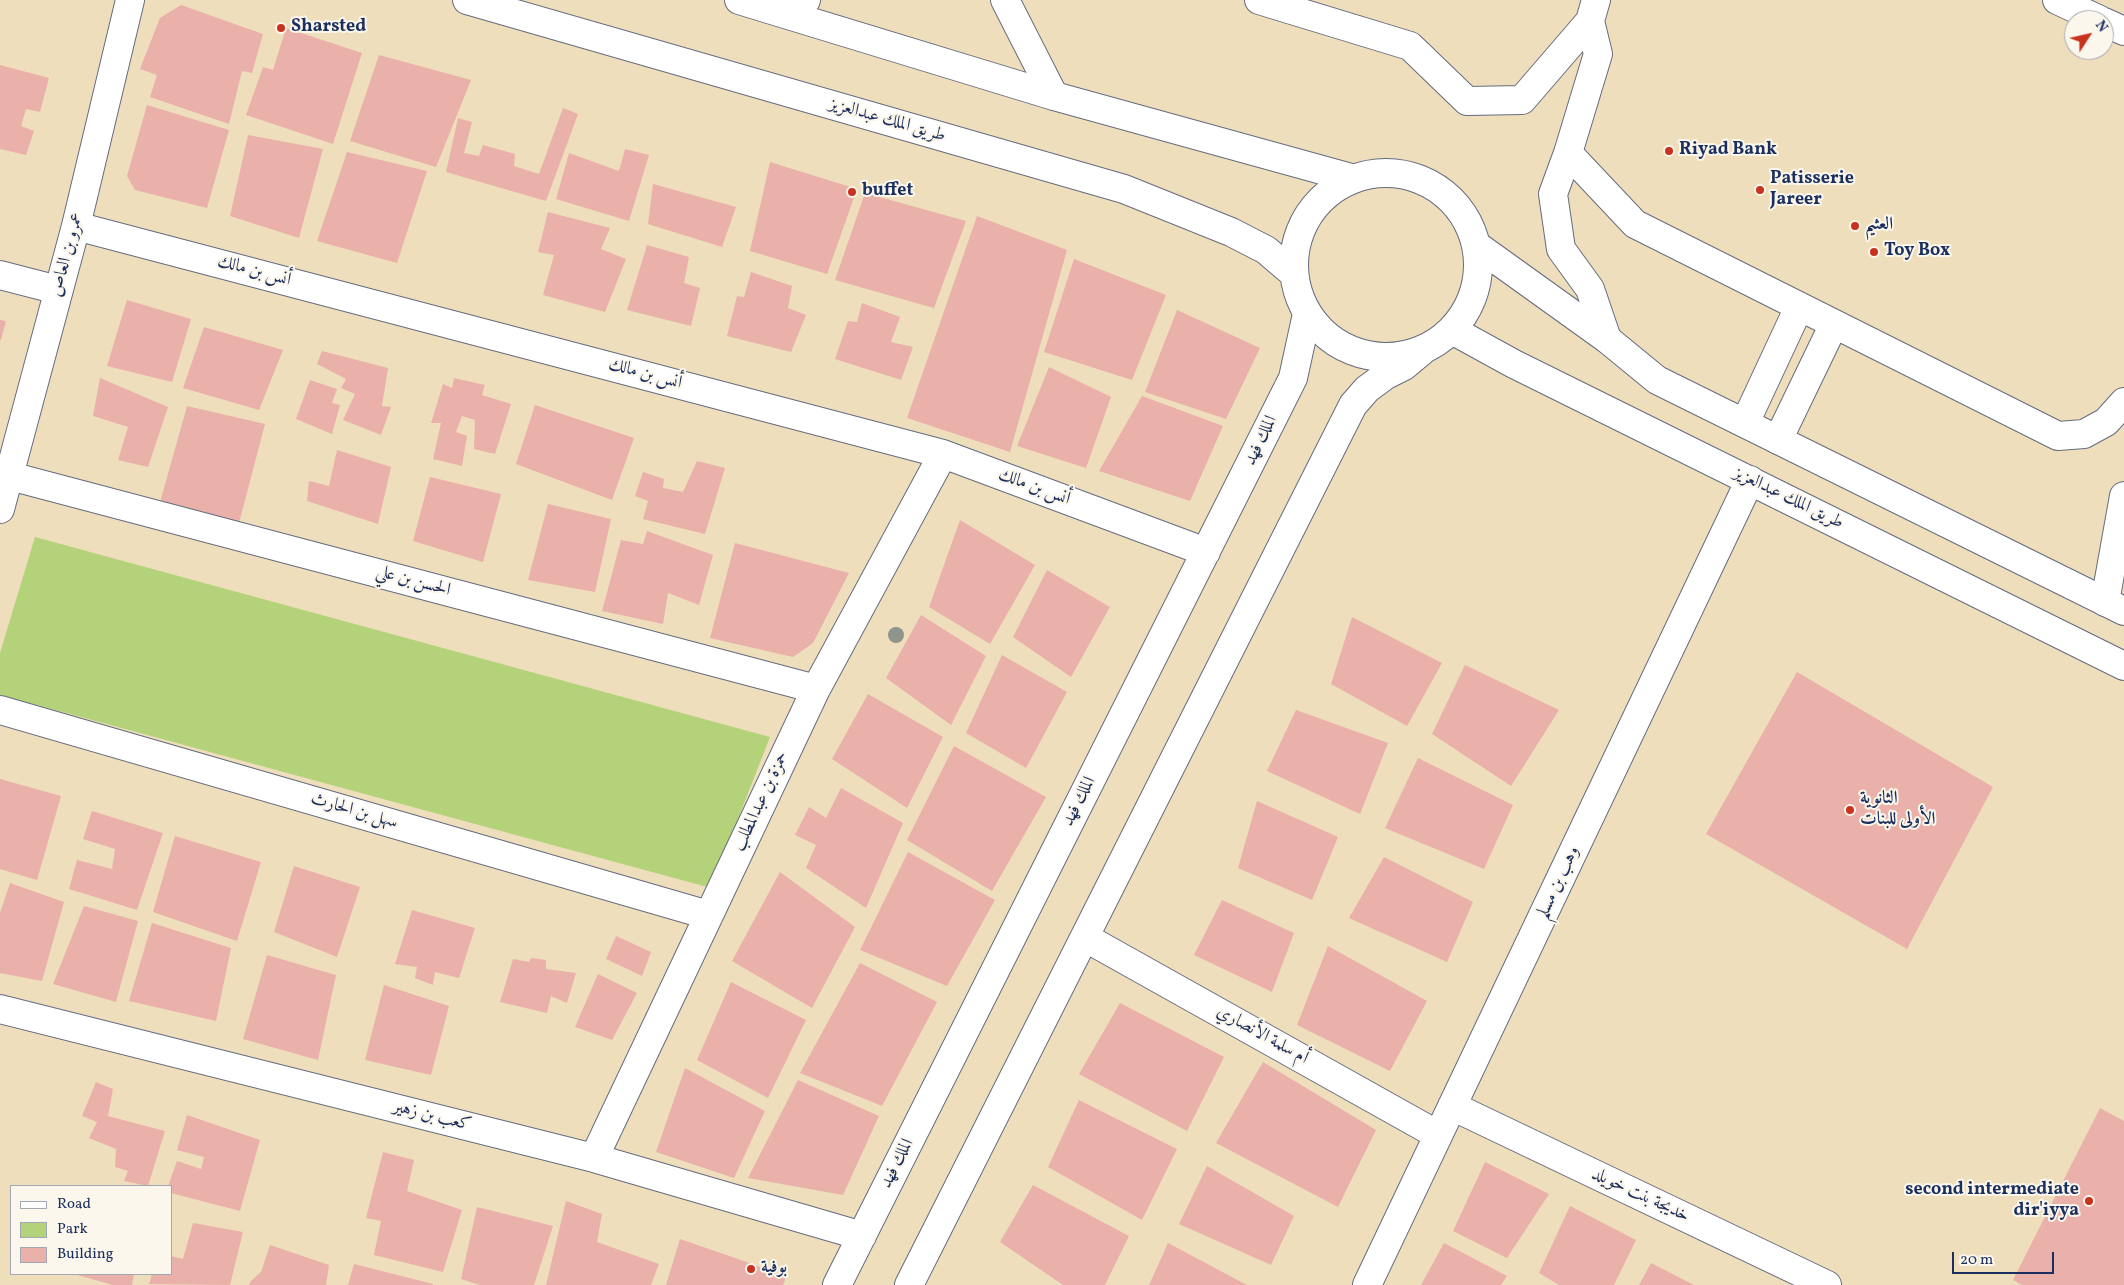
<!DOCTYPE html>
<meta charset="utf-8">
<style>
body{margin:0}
#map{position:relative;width:2124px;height:1285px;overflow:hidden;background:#efdebc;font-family:Vollkorn,serif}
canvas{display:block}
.legend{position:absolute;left:10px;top:1185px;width:162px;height:90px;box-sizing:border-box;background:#fbf7ec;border:1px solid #a1a7b3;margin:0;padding:6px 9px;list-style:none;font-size:15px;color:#1b2f5e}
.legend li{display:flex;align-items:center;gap:10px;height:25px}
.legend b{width:25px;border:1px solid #a1a7b3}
.north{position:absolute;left:2064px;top:10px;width:50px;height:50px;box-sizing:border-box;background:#fbf7ec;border:1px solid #a1a7b3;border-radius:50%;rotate:55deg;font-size:14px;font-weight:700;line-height:20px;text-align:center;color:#1b2f5e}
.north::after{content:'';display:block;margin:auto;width:18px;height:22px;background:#c8321e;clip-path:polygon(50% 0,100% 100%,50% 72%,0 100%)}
.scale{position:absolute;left:1952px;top:1252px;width:102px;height:22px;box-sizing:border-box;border:2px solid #1b2f5e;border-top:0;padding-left:6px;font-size:15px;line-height:18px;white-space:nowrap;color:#1b2f5e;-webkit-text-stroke:4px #fbf7ec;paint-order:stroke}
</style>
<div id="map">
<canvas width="2124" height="1285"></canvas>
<ul class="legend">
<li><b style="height:6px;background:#fff"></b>Road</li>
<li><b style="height:14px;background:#b3d279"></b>Park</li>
<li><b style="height:14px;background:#eab0aa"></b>Building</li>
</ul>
<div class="north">N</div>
<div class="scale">20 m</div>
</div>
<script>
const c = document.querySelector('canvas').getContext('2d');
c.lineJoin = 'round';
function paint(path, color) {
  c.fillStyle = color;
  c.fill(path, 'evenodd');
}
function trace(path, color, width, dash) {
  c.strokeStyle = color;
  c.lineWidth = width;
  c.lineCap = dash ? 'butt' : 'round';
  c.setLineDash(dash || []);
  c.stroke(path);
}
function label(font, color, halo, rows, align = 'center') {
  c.font = font + ' Vollkorn,Amiri,serif';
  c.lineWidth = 4;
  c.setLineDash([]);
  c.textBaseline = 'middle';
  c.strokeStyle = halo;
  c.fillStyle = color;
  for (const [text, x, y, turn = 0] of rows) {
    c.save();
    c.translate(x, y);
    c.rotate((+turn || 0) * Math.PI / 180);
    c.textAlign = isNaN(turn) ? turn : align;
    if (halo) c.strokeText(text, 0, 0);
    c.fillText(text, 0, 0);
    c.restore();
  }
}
const green = new Path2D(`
 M35,537L770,737L711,888L0,695V653Z`);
const building = new Path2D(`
 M181,5L263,34L252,73L242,71L229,124L150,97L157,75L140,69L160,18Z
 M286,28L362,53L333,144L246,115L263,67L273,70Z
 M379,55L471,80L436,167L350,141Z
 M0,65L49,78L40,112L26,109L21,126L34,131L26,155L0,149Z
 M147,105L229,130L207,208L135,190L127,176Z
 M563,108L578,114L546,201L446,172L458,118L472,122L464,153L479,156L483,145L515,154L514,166L539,174Z
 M248,135L323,149L299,238L230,216Z
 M625,149L649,155L629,221L556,199L569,153L619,171Z
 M347,152L427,171L397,263L317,241Z
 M770,162L857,189L827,274L750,251Z
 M653,184L736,207L722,247L648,224Z
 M865,193L966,221L934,308L835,280Z
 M548,212L610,228L601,249L626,259L605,312L543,295L554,255L538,252Z
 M977,216L1067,250L1010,452L907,418Z
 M647,245L689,257L684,283L700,288L691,326L627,310Z
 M1074,259L1166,295L1132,380L1044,352Z
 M751,272L792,286L788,308L806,315L791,352L727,336L737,296L744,297Z
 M127,300L191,319L172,382L107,366Z
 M862,303L900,317L891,342L913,347L901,380L835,359L848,321L857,322Z
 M1177,310L1260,348L1226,419L1145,392Z
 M0,320L6,321L1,340H0Z
 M204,327L283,350L259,410L183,388Z
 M322,351L388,368L382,406L391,407L381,435L343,420L355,394L341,388L346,379L317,364Z
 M1049,367L1111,397L1086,468L1017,446Z
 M100,378L168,407L148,467L118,460L128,427L93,416Z
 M454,378L485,385L482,395L511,404L495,454L474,449L475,420L462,416L456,432L467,436L462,466L433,459L441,423H431L443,384L452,388Z
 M310,380L337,389L332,403L340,405L332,434L296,419Z
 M1142,396L1223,426L1190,501L1099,471Z
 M535,405L634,438L612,500L516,464Z
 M187,406L265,424L238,527L159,506Z
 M337,450L391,467L378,524L307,501L309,481L329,486Z
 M697,461L725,468L705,534L643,519L648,501L635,496L643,472L664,479L663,488L683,492Z
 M430,477L501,494L483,562L413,541Z
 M548,504L611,519L595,592L528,580Z
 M960,520L1035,565L990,644L929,607Z
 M647,531L713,555L699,605L668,593L663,624L602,611L621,540L643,544Z
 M735,543L849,573L813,643L793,657L710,638Z
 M1047,570L1110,607L1071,677L1013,637Z
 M921,615L986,656L951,725L886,678Z
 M1352,617L1442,663L1407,726L1331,684Z
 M1002,655L1067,692L1026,768L966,733Z
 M1465,665L1559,710L1511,786L1432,734Z
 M1797,672L1993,787L1907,949L1706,834Z
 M868,694L943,737L907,808L832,759Z
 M1296,710L1388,743L1360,814L1267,771Z
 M954,746L1046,797L992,891L907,840Z
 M1418,758L1513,805L1484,869L1385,828Z
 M0,779L61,796L37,880L0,869Z
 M841,788L903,823L866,908L806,868L816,845L795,835L809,807L826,818Z
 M1257,801L1338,837L1312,900L1238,868Z
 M92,811L163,833L137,910L69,889L77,860L112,869L115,849L83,839Z
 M175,836L261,862L237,941L153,912Z
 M908,852L995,900L947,986L860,950Z
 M1384,857L1473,902L1447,962L1349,918Z
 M294,866L360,887L337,957L274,932Z
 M780,872L855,927L812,1008L732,961Z
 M10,883L64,902L42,981L0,973V913Z
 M1222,900L1294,933L1272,992L1194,955Z
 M84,906L138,921L116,1002L53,984Z
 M412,910L475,928L459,978L435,972L433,985L415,978L417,967L395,964Z
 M152,923L231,948L216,1021L129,1001Z
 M616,936L651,952L642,976L606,959Z
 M1328,946L1427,1001L1390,1071L1297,1025Z
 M267,955L336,975L318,1060L243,1039Z
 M531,958L546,960V969L576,973L567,1003L551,996L547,1013L500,1002L513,959L529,962Z
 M860,963L937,1002L882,1106L800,1073Z
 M598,974L637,993L612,1040L575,1027Z
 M731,982L806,1020L768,1098L697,1060Z
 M384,985L449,1006L431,1075L365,1060Z
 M1120,1003L1224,1057L1187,1131L1079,1074Z
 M1263,1062L1376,1130L1338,1207L1216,1143Z
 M685,1068L765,1111L734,1178L656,1152Z
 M798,1080L879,1116L843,1195L748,1178Z
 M96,1082L113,1089L108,1116L165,1131L148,1186L124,1181L128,1171L115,1167L116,1149L89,1138L97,1122L82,1116Z
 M1079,1100L1177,1149L1142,1220L1048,1167Z
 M2100,1108L2124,1121V1285H2022L2013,1280Z
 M187,1115L260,1140L240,1211L171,1193V1186H168L177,1161L201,1169L204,1157L177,1150Z
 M383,1152L414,1160L407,1191L462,1210L443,1272L374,1255L381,1221L366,1218Z
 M1485,1162L1549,1194L1507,1258L1453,1231Z
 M1207,1166L1294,1216L1271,1265L1179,1224Z
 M1033,1185L1129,1236L1105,1285H1063L1000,1242Z
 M566,1201L602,1214L597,1242L659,1264L651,1285H546Z
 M1570,1206L1636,1240L1614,1285H1559L1539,1273Z
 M477,1207L553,1226L534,1285H480L461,1279Z
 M193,1223L243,1232L230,1285L149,1284L152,1274H171V1256L183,1259Z
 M680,1239L741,1260L786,1277L783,1285H666Z
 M1168,1243L1247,1285H1149Z
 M1444,1243L1507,1276L1501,1285H1421Z
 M270,1245L329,1265L326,1285H249L251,1281L261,1272Z
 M1651,1263L1694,1285H1639Z
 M354,1264L433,1284V1285H348Z
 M74,1274H134L132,1285H113Z`);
const minor = new Path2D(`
 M1005,0L1054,96
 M1259,0L1410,46L1467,101L1522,100L1590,21
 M1596,0L1590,21L1598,54L1568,153L1553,194L1561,249L1590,289L1607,339
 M2057,0L2100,20
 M788,14L806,0
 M2104,22L2124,31
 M1568,153L1635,224L2058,436L2084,434L2106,422L2124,402
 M76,226L943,454L1206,552
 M0,275L58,290
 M1745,423L1799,307
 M1778,440L1834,324
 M10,476L816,689
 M0,509L76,226L130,0
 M2105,602L2124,496
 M0,710L708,915
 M1086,938L1438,1135
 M0,1009L594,1158L862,1236
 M1452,1106L1827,1285
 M594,1158L816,689L943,454
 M837,1285L1293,378L1307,314
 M909,1285L1353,405L1367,389L1386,375L1404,366L1422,351
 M1367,1285L1750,480`);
const major = new Path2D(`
 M467,0L1124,189L1231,232L1266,250L1293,273
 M739,0L1054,96L1351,178
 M1294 265a92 92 0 1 1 184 0a92 92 0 1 1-184 0Z
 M1476,245L1607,339L1657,380L2124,611
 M1452,330L1514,364L2124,666`);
const trees = [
 [896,635]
];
const markers = [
 [281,28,5,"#c8321e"],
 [1669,151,5,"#c8321e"],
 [1760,190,5,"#c8321e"],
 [852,192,5,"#c8321e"],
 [1855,226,5,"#c8321e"],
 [1874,252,5,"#c8321e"],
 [1850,810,5,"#c8321e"],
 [2089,1201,5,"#c8321e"],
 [751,1269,5,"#c8321e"]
];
const poiNames = [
 ["Sharsted",291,28],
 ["Riyad Bank",1679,151],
 ["Patisserie",1770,180],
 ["Jareer",1770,201],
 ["buffet",862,192],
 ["العثيم",1865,226],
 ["Toy Box",1884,252],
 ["الثانوية",1860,800],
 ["الأولى للبنات",1860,821],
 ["second intermediate",2079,1191,"right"],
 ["dir'iyya",2079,1212,"right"],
 ["بوفية",761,1269]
];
const streetNames = [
 ["طريق الملك عبدالعزيز",887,121,16],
 ["عمرو بن العاص",68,255,-75],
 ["أنس بن مالك",254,272,15],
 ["أنس بن مالك",645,375,15],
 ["الملك فهد",1262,441,-64],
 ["أنس بن مالك",1034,488,20],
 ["طريق الملك عبدالعزيز",1788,499,26],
 ["الحسن بن علي",413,582,15],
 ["حمزة بن عبدالمطلب",762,802,-65],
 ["الملك فهد",1080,802,-63],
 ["سهل بن الحارث",354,812,16],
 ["وهب بن مسلم",1559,883,-65],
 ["أم سلمة الأنصاري",1262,1036,29],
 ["كعب بن زهير",432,1117,14],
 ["الملك فهد",898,1164,-63],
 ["خديجة بنت خويلد",1640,1196,25]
];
paint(green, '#b3d279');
paint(building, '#eab0aa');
trace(minor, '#656c7f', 30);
trace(major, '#656c7f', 30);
trace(minor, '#fff', 28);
trace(major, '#fff', 28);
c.fillStyle = '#8f948c';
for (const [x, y] of trees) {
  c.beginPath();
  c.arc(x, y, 8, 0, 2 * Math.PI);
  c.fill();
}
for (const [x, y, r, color] of markers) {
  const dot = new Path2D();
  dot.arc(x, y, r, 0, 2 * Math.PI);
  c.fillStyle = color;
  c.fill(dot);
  trace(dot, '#fbf7ec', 2);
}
label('bold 18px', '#1b2f5e', '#fbf7ec', poiNames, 'left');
label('18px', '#1b2f5e', '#fbf7ec', streetNames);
</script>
